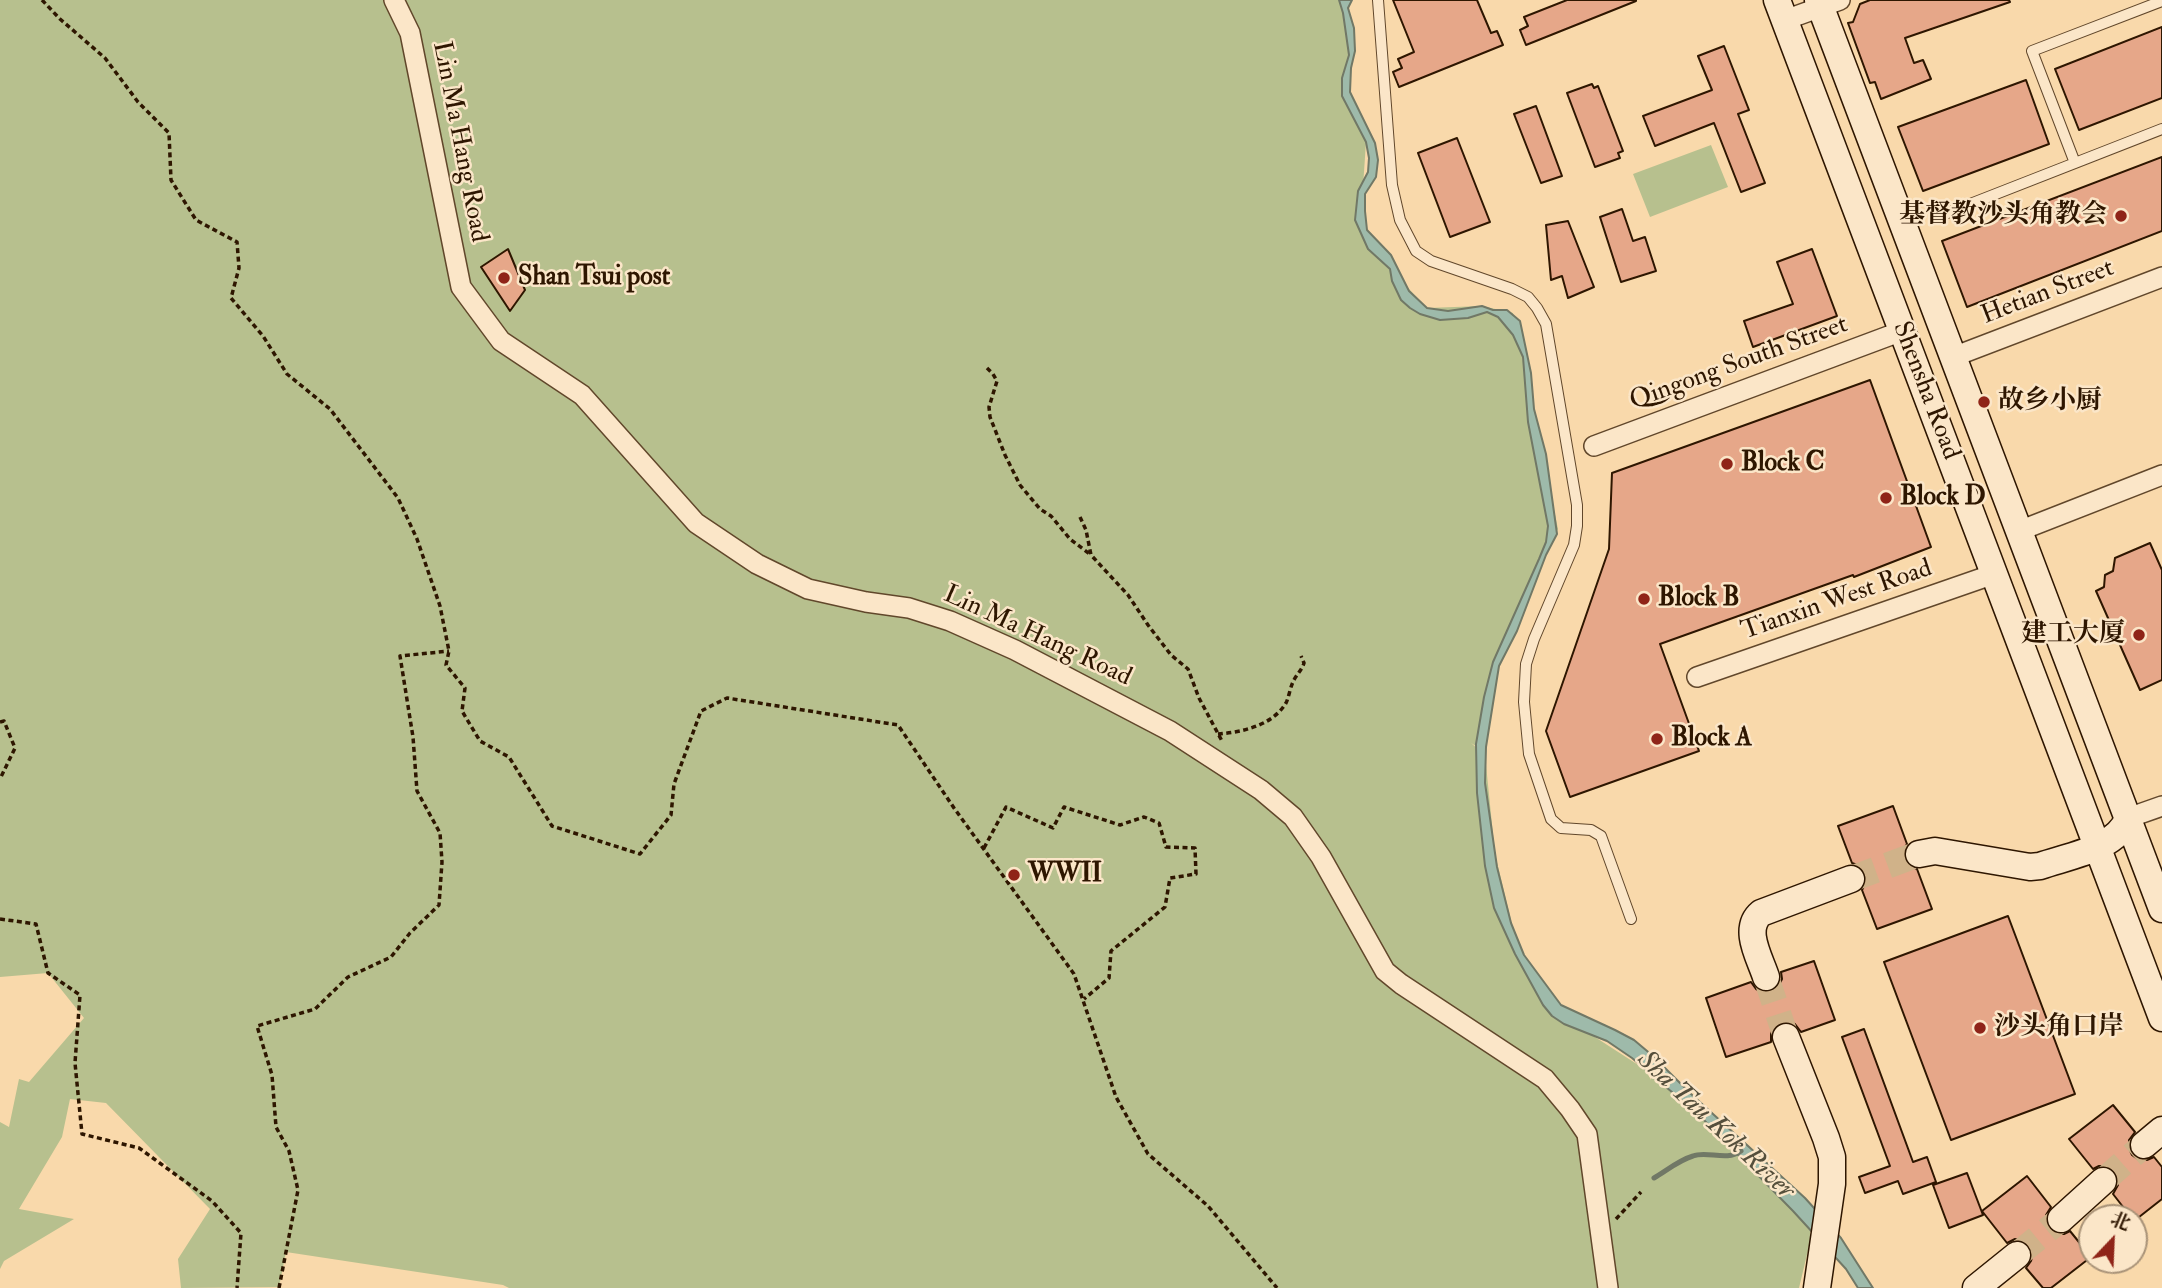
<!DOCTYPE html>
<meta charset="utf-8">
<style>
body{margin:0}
#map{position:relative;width:2162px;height:1288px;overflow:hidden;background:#f9d9ab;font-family:"IM FELL Double Pica","Noto Serif SC",serif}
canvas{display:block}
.north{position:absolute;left:2078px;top:1204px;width:70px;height:70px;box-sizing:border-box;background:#fbe6c8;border:2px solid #a99378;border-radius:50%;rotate:23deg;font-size:19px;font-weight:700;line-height:28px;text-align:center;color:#2e1600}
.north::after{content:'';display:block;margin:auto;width:24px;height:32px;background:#8f2418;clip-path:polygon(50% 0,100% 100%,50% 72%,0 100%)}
</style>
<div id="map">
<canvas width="2162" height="1288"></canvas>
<div class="north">北</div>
</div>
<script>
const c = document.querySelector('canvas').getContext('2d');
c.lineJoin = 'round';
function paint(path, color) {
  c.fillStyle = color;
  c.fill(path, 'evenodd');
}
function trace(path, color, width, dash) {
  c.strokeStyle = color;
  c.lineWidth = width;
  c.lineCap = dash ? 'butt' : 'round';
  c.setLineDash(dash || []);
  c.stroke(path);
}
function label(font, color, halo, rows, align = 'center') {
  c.font = font + ' "IM FELL Double Pica","Noto Serif SC",serif';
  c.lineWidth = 5;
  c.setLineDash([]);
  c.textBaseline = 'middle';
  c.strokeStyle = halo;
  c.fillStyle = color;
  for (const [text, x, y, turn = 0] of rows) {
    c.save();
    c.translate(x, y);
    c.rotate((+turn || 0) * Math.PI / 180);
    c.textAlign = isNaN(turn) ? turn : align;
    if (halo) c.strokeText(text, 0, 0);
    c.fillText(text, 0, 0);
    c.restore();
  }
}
const green = new Path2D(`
 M0,0H1341L1349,55L1342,96L1366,142L1360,232L1390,269L1427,308L1482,306L1513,313L1558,529L1539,559L1499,666L1482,750L1471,743L1485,755L1495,854L1518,949L1564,1017L1646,1070L1651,1080V1074L1657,1068L1810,1216V1242L1799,1288H509L503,1285L286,1252L279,1287L181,1288L178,1259L210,1209L106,1103L70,1099L62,1137L19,1209L74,1219L4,1261L0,1269V1122L9,1127L19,1079L29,1082L84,1018L48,973L0,977Z
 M1711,145L1728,187L1650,217L1633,174Z`);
const water = new Path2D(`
 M1339,0H1352L1348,8L1354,28L1355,51L1351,68L1350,92L1375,143L1378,160L1376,177L1365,194V211L1367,230L1391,255L1409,291L1427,308L1448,311L1482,306L1493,310H1507L1520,321L1531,373L1534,409L1546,454L1557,534L1546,555L1517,631L1499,666L1486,747L1485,783L1497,867L1511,923L1524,955L1561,1005L1615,1030L1634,1040L1653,1056L1690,1093L1805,1198L1841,1238L1873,1288H1858L1846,1269L1793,1211L1700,1116L1632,1058L1607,1041L1564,1024L1552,1016L1543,1005L1515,954L1494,908L1485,866L1477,793L1476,744L1484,697L1493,662L1539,559L1546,542L1548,526L1528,422L1523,357L1513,335L1498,317L1487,312L1468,318L1440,320L1420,314L1410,308L1401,300L1392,281L1390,269L1368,249L1355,220L1358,191L1368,172L1369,158L1366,142L1342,96V78L1349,55L1343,13Z`);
const stream = new Path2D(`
 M1654,1178C1666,1171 1679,1160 1693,1156C1707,1150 1726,1162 1741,1151`);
const building = new Path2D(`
 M1393,0H1477L1491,33L1497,31L1503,45L1399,87L1393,72L1402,68L1398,59L1414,52Z
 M1567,0H1636V1L1526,45L1520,30L1528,26L1524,17Z
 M1870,0H2009L2010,2L1905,38L1914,63L1923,60L1931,79L1881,99L1875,82L1870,83L1848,23L1853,22L1860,4Z
 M2162,27V98L2079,130L2055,69Z
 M1724,46L1749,110L1738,114L1765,183L1741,192L1714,123L1655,146L1643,116L1712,90L1698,56Z
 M2026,80L2049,144L1923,191L1898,127Z
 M1592,84L1594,88L1598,86L1623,151L1618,153L1620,158L1595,167L1567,93Z
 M1536,106L1562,176L1541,183L1514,114Z
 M1457,138L1490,222L1450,237L1418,153Z
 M2162,157V231L1967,307L1942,241Z
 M1622,209L1633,241L1645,237L1656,271L1621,282L1600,217Z
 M1568,221L1594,287L1568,298L1562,276L1551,280L1546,225Z
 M508,249L525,290L510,311L481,267Z
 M1812,249L1837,316L1753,347L1744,321L1793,304L1777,262Z
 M1870,380L1931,547L1854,577L1853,575L1660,644L1699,751L1570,797L1546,731L1609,549L1612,473Z
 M2150,543L2162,570V680L2140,690L2096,591L2104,587L2105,575L2113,571L2115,558Z
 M1893,806L1907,844L1904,849V858L1908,865L1917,869L1932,909L1877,929L1862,890L1866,882L1865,873L1860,866L1852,863L1838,826Z
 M2008,916L2075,1094L1951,1140L1884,962Z
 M1814,961L1835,1020L1801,1032L1795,1024L1788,1021L1781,1022L1773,1028L1771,1034V1042L1726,1057L1706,998L1751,982L1756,989L1764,993L1771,992L1778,987L1782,979L1781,972Z
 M1864,1029L1913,1162L1927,1157L1936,1182L1903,1194L1898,1181L1865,1193L1859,1177L1890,1166L1842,1037Z
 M2113,1105L2135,1132L2129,1140V1148L2132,1155L2139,1160H2147L2154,1157L2162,1167V1199L2134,1221L2113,1194L2118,1185V1177L2115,1171L2107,1166H2099L2093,1169L2069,1139Z
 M1967,1173L1983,1215L1949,1228L1933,1185Z
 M2027,1176L2051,1207L2046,1215V1222L2049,1229L2057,1234H2064L2070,1231L2091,1257L2051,1288H2043L2026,1268L2031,1261L2033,1253L2029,1245L2023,1241L2015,1239L2007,1243L1982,1211Z`);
const secondaryTunnel = new Path2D(`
 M1851,879L1919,854
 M1766,977L1786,1037
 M2103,1181L2144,1145
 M2017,1255L2061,1219`);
const path = new Path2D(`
 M42,0L60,19L105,58L138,102L169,133L171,180L196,220L237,242L239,268L231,298L263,336L287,374L330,409L398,498L417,539L440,606L449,651L446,665L465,688L462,711L480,741L509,757L552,826L640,854L671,815L674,784L701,711L727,698L898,725L954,808L1074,974L1116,1097L1148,1154L1208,1206L1277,1288
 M987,368L993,374L997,381L989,407L990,417L1005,455L1020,485L1040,509L1051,516L1070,539L1091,555
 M1080,517L1086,530L1091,555L1128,595L1148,625L1171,655L1188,669L1199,698L1222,741
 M0,722L4,721L15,748L0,779
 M1218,734C1242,732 1272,726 1286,703C1289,697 1290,688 1293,682C1296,675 1302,670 1304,663L1301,656
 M984,848L1006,807L1053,828L1064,807L1120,825L1144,817L1159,823L1166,847L1195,848L1196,874L1170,878L1165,907L1111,951L1109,978L1084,999
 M0,919L36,924L48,973L80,995L75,1063L82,1134L139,1148L212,1201L241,1233L237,1288
 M1616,1219L1641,1192
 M279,1288L298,1190L289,1151L276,1127L272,1075L257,1026L315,1009L348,977L391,957L410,933L439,905L442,862L440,833L417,791L413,737L400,656L449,651`);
const service = new Path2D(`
 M1378,0L1392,185L1400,220L1416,251L1431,261L1512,289L1528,297L1537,308L1546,324L1577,505V526L1574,545L1534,639L1526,664L1524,702L1529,754L1551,819L1561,828L1591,830L1601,836L1631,919
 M2075,163L2032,51L2162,1
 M1937,217L2162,129`);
const minor = new Path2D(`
 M394,0L410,33L461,287L501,341L582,395L696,523L757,564L808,589L866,602L909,608L950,621L1015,650L1170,731L1261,790L1293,817L1321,857L1385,971L1401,984L1545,1079L1570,1109L1587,1134L1608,1288
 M1785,20L1840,0
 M1953,357L2162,277
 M1594,446L1902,331
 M2019,531L2162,475
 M1697,677L1994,574
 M2128,818L2162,806`);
const secondary = new Path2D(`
 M1777,0L2162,1018
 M1818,0L2162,909
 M1919,854L1935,851L2030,867L2040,866C2068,856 2117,849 2128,818
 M1766,977C1760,958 1742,929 1761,913L1851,879
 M1786,1037L1826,1138L1832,1157V1184L1817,1288
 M2144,1145L2162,1130
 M2061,1219L2103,1181
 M1976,1288L2017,1255`);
const markers = [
 [2121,216,7,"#8f2418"],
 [504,278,7,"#8f2418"],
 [1984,402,7,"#8f2418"],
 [1727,464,7,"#8f2418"],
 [1886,498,7,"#8f2418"],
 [1644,599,7,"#8f2418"],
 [2139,635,7,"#8f2418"],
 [1657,739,7,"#8f2418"],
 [1014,875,7,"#8f2418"],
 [1980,1028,7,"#8f2418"]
];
const streetNames = [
 ["Lin Ma Hang Road",459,142,79],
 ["Hetian Street",2048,293,-21],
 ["Qingong South Street",1739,364,-20],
 ["Shensha Road",1925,391,69],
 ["Tianxin West Road",1837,601,-19],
 ["Lin Ma Hang Road",1037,637,25]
];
const poiNames = [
 ["基督教沙头角教会",2107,216,"right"],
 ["Shan Tsui post",518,278],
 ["故乡小厨",1998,402],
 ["Block C",1741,464],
 ["Block D",1900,498],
 ["Block B",1658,599],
 ["建工大厦",2125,635,"right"],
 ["Block A",1671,739],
 ["WWII",1028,875],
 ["沙头角口岸",1994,1028]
];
const waterNames = [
 ["Sha Tau Kok River",1715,1126,43]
];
paint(green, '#b7c08e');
paint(water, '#9ebaaa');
trace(water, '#717866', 2);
trace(stream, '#717866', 5);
paint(building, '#e6a789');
trace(building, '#2e1600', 2);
trace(secondaryTunnel, '#d0b289', 26, [26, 13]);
trace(service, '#61472b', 12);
trace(minor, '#61472b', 22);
trace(secondary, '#2e1600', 29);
trace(path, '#2e1600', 3.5, [5, 3.5]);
trace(service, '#fbe6c8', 10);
trace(minor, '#fbe6c8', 19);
trace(secondary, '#fbe6c8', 26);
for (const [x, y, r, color] of markers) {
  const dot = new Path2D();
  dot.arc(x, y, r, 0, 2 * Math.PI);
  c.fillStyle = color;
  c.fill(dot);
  trace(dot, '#fbe6c8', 2.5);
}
label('26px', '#2e1600', '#fbe6c8', streetNames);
label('bold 26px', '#2e1600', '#fbe6c8', poiNames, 'left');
label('italic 28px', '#554f3c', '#fbe6c8', waterNames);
</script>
